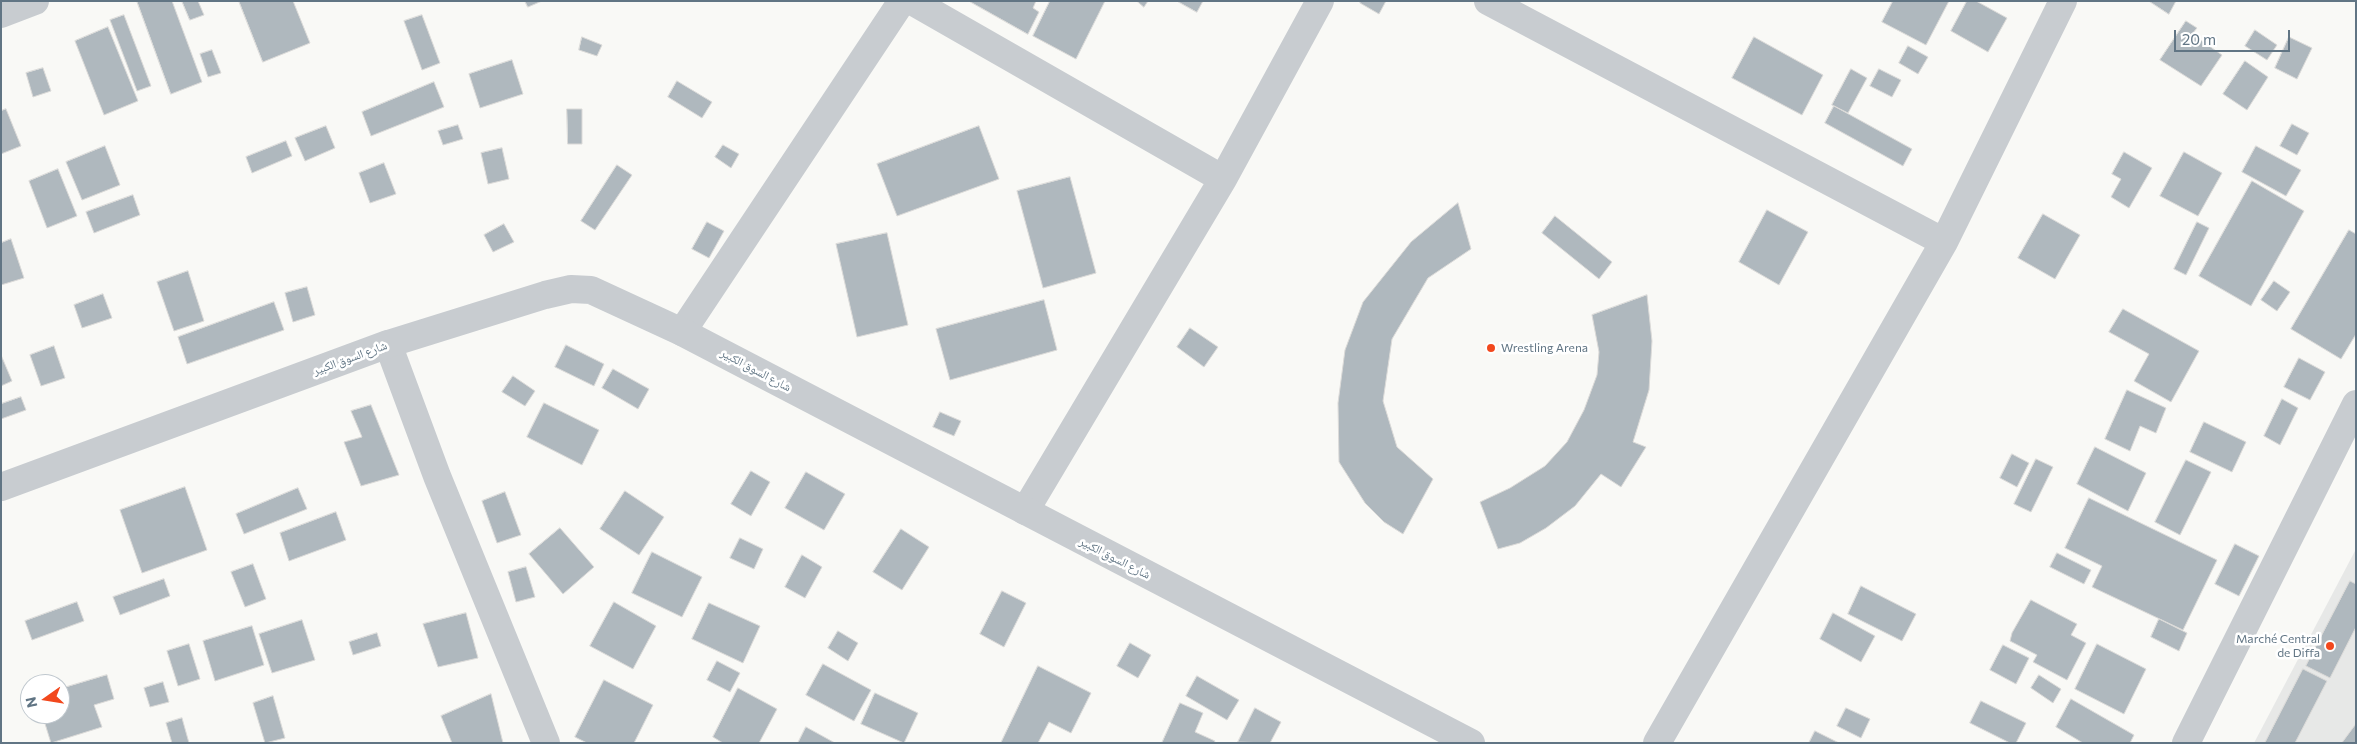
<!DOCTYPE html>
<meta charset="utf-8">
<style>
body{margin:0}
#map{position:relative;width:2357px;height:744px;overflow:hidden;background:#f9f9f6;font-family:Commissioner,sans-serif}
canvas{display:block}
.frame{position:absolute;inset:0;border:2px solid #617584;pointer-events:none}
.north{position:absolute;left:20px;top:674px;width:50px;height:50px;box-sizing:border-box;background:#fff;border:1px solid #c0c8ce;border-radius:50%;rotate:257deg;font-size:14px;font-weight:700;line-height:20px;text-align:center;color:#617584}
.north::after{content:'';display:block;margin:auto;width:18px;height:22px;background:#f2481d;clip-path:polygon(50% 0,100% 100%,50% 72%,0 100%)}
.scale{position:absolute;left:2174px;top:30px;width:116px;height:22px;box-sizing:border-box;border:2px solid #617584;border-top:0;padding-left:6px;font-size:15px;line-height:18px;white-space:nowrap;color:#617584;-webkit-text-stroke:4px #fff;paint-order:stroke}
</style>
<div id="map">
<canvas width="2357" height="744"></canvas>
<div class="frame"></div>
<div class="north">N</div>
<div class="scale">20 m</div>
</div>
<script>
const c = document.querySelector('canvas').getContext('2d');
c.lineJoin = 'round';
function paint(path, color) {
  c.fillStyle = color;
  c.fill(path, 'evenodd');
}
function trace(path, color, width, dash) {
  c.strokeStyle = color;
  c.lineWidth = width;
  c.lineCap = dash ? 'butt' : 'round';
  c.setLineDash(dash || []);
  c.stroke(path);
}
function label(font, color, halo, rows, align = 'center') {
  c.font = font + ' Commissioner,"Noto Naskh Arabic",sans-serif';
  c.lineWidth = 5;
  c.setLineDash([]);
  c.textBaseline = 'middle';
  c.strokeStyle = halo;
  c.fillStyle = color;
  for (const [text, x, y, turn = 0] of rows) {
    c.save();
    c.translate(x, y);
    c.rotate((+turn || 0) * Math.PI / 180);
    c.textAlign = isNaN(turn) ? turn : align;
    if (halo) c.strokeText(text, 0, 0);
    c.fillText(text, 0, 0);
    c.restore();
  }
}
const built = new Path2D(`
 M2356,549V743H2254Z`);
const building = new Path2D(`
 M137,1H172L202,82L171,94Z
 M182,1H198L204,15L190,20Z
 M239,1H293L310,43L263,62Z
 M525,1H542L528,7Z
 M969,1H1036L1033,8L1039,12L1028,34Z
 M1050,1H1105L1076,59L1033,36Z
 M1137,1H1148L1144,7Z
 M1177,1H1203L1197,12Z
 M1361,1H1386L1379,14L1360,3Z
 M1893,1H1949L1926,45L1882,22Z
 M1967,1H1976L2007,18L1988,52L1951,31Z
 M2149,1H2176L2169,14Z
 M124,15L151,86L137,91L110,20Z
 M422,15L440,63L422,70L404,21Z
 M2186,21L2197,28L2192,34L2222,55L2201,86L2160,60Z
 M108,27L138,101L104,115L75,41Z
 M2255,30L2277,45L2267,60L2245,46Z
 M582,37L602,45L597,56L579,50Z
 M1754,37L1823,75L1802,115L1732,78Z
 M2289,37L2312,48L2297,79L2275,68Z
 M1908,46L1928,57L1918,74L1899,63Z
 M212,50L221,73L208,77L200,54Z
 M512,60L523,94L480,108L469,74Z
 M2245,61L2268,77L2247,110L2223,94Z
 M43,68L51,91L33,97L26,73Z
 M1851,69L1867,78L1848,113L1832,105Z
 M1879,69L1901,80L1892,97L1870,86Z
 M677,81L712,102L702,118L668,97Z
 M434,82L444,107L371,136L362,112Z
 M1834,106L1912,149L1903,166L1825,123Z
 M6,109L21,146L1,154V111Z
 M567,109H582V144H568Z
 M2292,124L2309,133L2297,155L2280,146Z
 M458,125L463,139L443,145L438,131Z
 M326,126L335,148L305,161L295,138Z
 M979,126L999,179L897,216L877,164Z
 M286,141L292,156L252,173L246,157Z
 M723,145L739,154L731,168L715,157Z
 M105,146L120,185L82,200L66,162Z
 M2256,146L2301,170L2286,196L2242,172Z
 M502,148L509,179L488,184L481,153Z
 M2124,152L2152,168L2129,208L2111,197L2121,179L2112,174Z
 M2184,152L2222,173L2198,216L2160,196Z
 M384,163L396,194L370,203L359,173Z
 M617,165L632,175L595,230L581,221Z
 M58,169L77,216L47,228L29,181Z
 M1070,177L1096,273L1043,288L1017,191Z
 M2252,181L2304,211L2251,306L2199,276Z
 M133,195L140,215L94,233L86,212Z
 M1458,203L1471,249L1428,278L1392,339L1383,401L1397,447L1433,479L1403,534L1384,522L1365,503L1339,462L1338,403L1345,350L1363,302L1411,242Z
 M1767,210L1808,232L1779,285L1739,262Z
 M2043,214L2080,235L2055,279L2018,258Z
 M1555,216L1612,262L1599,279L1542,233Z
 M707,222L724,231L709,258L692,249Z
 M2197,222L2209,228L2186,275L2174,269Z
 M504,224L514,242L493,252L484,235Z
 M2349,230L2356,234V334L2341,359L2291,329Z
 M887,233L908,325L857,337L836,244Z
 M11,239L24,278L1,285V243Z
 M188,271L204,321L174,331L157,282Z
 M2274,281L2290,292L2277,311L2261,300Z
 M307,287L315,315L293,322L285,293Z
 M103,294L112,318L82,328L74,305Z
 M1647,295L1652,341L1649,390L1633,442L1646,447L1621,487L1601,474L1575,506L1546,528L1520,543L1498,549L1480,502L1510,488L1545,466L1567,442L1584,410L1597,375L1599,352L1592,315Z
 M1044,300L1057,350L950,380L936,329Z
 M274,302L284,330L187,364L178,337Z
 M2123,309L2199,351L2171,402L2134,381L2149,354L2109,332Z
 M1190,328L1218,347L1204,367L1177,347Z
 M566,345L604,364L594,386L555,367Z
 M54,346L65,378L41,386L30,355Z
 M1,355L12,381L1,386Z
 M2299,358L2325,372L2310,400L2284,387Z
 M613,369L649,389L638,409L602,388Z
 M513,376L535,391L525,406L502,392Z
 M2127,390L2166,408L2156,433L2140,426L2130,451L2105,439Z
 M21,397L26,410L1,419V404Z
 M2282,399L2298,408L2280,445L2264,436Z
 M544,403L599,430L582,465L527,437Z
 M371,405L399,475L361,486L344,442L362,437L351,411Z
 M940,412L961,421L954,436L933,427Z
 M2204,422L2246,442L2232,472L2190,452Z
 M2095,447L2146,473L2128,511L2077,484Z
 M2012,454L2029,463L2017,487L2000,478Z
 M2036,459L2053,467L2031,512L2014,504Z
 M2186,460L2211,472L2180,535L2155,522Z
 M751,471L770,482L751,516L731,504Z
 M806,472L845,494L824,530L785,508Z
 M185,487L207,550L142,573L120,510Z
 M298,488L307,509L244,534L236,514Z
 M625,491L664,517L639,555L600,529Z
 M505,492L521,535L497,543L482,501Z
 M2089,498L2217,560L2183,630L2092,587L2102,566L2065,548Z
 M336,512L346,540L289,561L280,533Z
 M560,528L594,567L563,594L529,554Z
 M901,529L929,547L902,590L873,572Z
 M740,538L763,549L754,569L730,558Z
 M2235,544L2259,556L2239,596L2215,584Z
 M652,552L702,577L682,617L632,593Z
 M2057,553L2091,570L2084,584L2050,567Z
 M802,555L822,567L805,598L785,587Z
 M253,564L266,599L245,607L231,572Z
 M526,567L535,597L516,602L508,572Z
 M164,579L170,596L120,615L113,597Z
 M2350,581L2356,584V627L2330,678L2306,666Z
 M1861,586L1916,614L1902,641L1848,614Z
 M1002,591L1026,603L1004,647L980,634Z
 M2031,600L2077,624L2071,635L2086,643L2067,680L2033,662L2037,655L2010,641L2012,633Z
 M77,602L84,621L32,640L25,621Z
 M614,602L656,626L633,669L590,646Z
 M709,603L760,626L743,663L692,639Z
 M466,613L478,658L438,667L423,624Z
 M1833,613L1875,636L1861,662L1820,639Z
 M2159,619L2187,633L2179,651L2151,637Z
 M302,620L315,660L272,673L259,634Z
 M252,626L264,665L215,681L203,641Z
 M838,631L858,643L848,661L828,648Z
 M377,633L381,646L353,655L349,642Z
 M1130,643L1151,655L1138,678L1117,666Z
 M189,644L200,679L178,686L167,651Z
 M2097,644L2146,669L2124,714L2075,689Z
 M2003,645L2029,658L2016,684L1990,670Z
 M717,661L740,673L730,692L707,680Z
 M823,664L871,690L854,721L806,695Z
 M1038,666L1091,693L1071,733L1049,722L1038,743H1001Z
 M2303,669L2327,681L2295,743H2265Z
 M107,675L114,699L94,705L102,727L51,743L42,714H60V689Z
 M2039,675L2061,689L2053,703L2031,688Z
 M1197,676L1239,700L1227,720L1186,696Z
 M604,680L653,705L634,743H587L575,737Z
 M163,682L169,702L150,707L144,688Z
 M738,688L777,709L759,743H723L713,737Z
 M875,693L918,713L904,743L861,724Z
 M491,694L503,743H452L441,716Z
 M273,696L285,738L265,743L253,703Z
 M2071,699L2134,735L2130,743H2083L2056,727Z
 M1981,701L2026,723L2016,743H2010L1970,723Z
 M1180,703L1203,713L1195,732L1215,741L1214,743H1162Z
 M1255,708L1281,722L1270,743L1238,742Z
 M1846,708L1870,719L1861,738L1837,726Z
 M182,718L189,743H172L166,723Z
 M2356,724V743H2342Z
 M806,727L835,743H798Z
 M1815,731L1839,743H1809Z`);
const minor = new Path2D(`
 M912,1L1223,179
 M1488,1L1944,242
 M1,14L35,1
 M682,332L902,1
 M388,344L437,476L546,743
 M1025,511L1223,179L1320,1
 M1657,743L1944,242L2063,1
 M2186,743L2356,404`);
const tertiary = new Path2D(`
 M1,487L388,344L545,295L571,289L591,290L682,332L1471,743`);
const markers = [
 [1491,348,5,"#f2481d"],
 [2330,646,5,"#f2481d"]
];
const poiNames = [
 ["Wrestling Arena",1501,348],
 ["Marché Central",2320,639,"right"],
 ["de Diffa",2320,653,"right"]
];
const streetNames = [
 ["شارع السوق الكبير",350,358,-20],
 ["شارع السوق الكبير",756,370,28],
 ["شارع السوق الكبير",1115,558,27]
];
paint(built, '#e7e8e7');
paint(building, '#afb8be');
trace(building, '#dbdad8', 1);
trace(minor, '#c8ccd0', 28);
trace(tertiary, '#c8ccd0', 28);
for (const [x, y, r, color] of markers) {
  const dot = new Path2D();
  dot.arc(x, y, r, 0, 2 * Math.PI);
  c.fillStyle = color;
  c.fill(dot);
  trace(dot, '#fff', 2);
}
label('12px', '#617584', '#fff', poiNames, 'left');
label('12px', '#617584', '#fff', streetNames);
</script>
